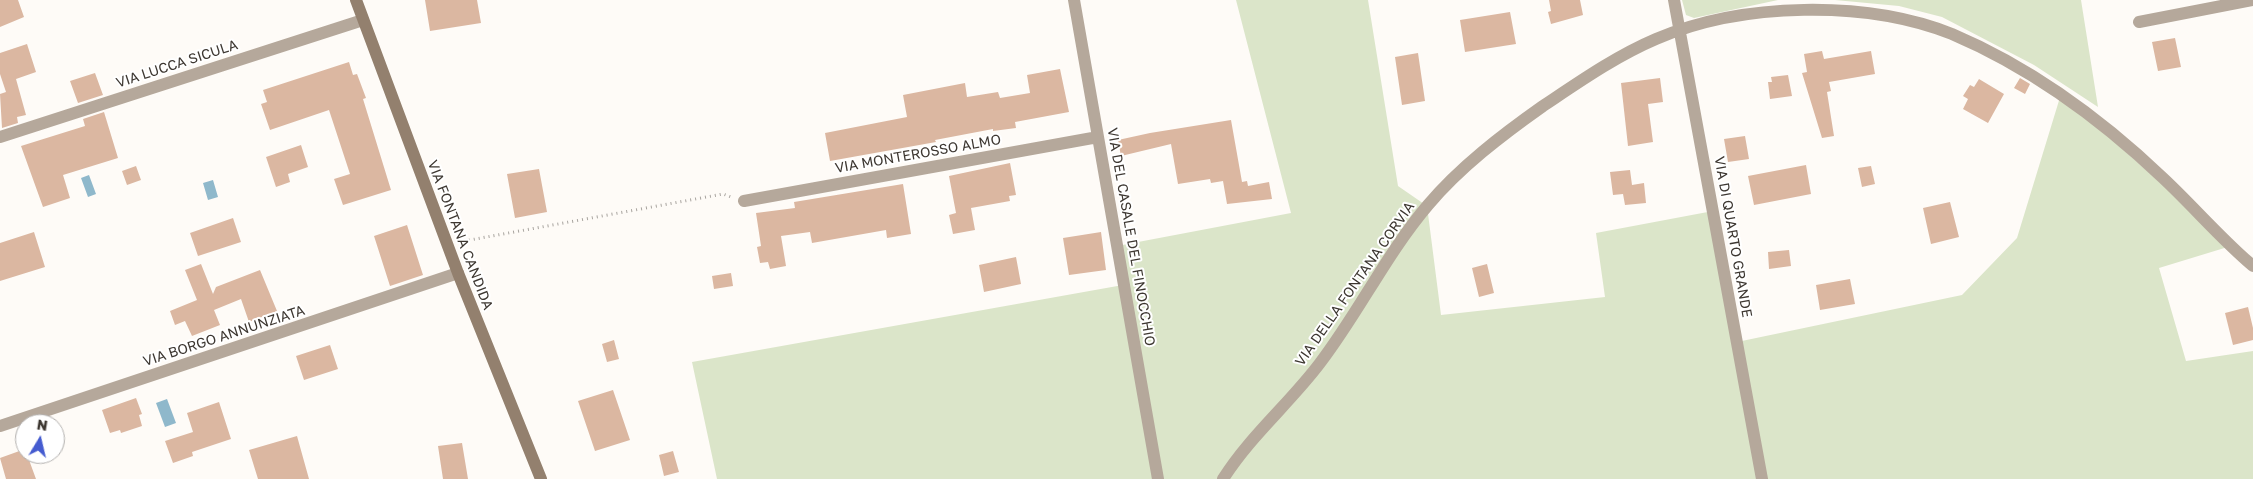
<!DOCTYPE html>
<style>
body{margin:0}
#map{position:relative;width:2253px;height:479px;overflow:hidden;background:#fefbf7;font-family:"Golos Text",sans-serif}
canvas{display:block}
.north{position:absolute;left:15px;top:414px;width:50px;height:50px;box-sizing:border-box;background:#fff;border:1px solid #b1afad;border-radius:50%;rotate:9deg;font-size:14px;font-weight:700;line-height:20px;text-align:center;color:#3d3731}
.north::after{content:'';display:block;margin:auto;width:18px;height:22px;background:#455cd0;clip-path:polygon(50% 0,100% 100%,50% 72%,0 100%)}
</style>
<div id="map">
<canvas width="2253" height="479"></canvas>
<div class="north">N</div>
</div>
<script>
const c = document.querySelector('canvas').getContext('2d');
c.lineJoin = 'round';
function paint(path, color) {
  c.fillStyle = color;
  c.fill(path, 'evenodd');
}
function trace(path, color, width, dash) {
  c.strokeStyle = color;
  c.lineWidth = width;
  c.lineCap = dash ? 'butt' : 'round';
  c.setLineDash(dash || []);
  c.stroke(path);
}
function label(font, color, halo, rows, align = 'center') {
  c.font = font + ' "Golos Text",sans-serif';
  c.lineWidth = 4;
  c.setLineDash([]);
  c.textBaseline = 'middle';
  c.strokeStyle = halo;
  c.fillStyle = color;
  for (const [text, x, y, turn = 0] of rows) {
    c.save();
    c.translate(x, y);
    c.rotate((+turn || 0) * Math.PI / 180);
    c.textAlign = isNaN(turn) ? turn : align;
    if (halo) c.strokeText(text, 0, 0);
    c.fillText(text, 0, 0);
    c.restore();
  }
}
const green = new Path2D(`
 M1236,0H1368L1398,186L1427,206L1441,315L1605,297L1596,233L1713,211L1737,342L1962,295L2017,238L2061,94L2231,246L2159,268L2186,361L2253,351V479H717L692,362L1123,285L1117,246L1291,213Z
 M1682,0H1778L1694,18L1686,15Z
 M1835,0H2081L2098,107L2034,65L1942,17L1899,6Z`);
const water = new Path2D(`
 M89,175L96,194L88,197L81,178Z
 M213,180L218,197L208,200L203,183Z
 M167,399L176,423L165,427L156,403Z`);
const building = new Path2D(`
 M0,0H18L24,17L0,27Z
 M425,0H477L481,23L430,31Z
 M1549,0H1580L1583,15L1551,24L1548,12L1551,11Z
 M1510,12L1516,44L1465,52L1460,20Z
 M2175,38L2181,67L2158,71L2152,42Z
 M27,44L36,72L16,79L26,115L17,117L18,123L2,128L0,94L6,92L0,74V53Z
 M1822,51L1824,59L1871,51L1875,74L1829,82L1831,91L1827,92L1834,136L1822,138L1802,73L1807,72L1804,54Z
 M1418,53L1425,101L1402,105L1395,57Z
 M349,62L353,75L357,74L366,98L363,99L391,190L343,205L334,179L350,174L329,110L270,130L261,104L267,102L263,90Z
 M1060,69L1069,112L1015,122L1016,128L993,131V129L935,140L936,142L830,161L825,133L907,117L903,95L965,83L967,97L998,92L1000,98L1030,93L1027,75Z
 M95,73L103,95L78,103L70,81Z
 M1788,75L1792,96L1770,99L1768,82H1772L1771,77Z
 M1660,78L1663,102L1648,104L1653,142L1628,146L1621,83Z
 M2020,78L2030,84L2025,94L2014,88Z
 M1979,79L2004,94L1988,123L1963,109L1968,99L1963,96L1970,85L1974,87Z
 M104,112L118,158L63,175L70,198L43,207L21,146L85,126L83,119Z
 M1231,120L1242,182L1247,181L1248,186L1269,182L1272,199L1227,204L1223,181L1211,183L1210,179L1178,184L1171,144L1121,156L1118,140L1150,133Z
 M1745,136L1749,159L1728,162L1724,139Z
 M301,145L308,167L288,174L290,182L276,187L266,157Z
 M1010,163L1016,195L1009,196L1010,201L971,208L975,230L953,234L949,215L956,213L949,176Z
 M1806,165L1811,194L1754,205L1748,176Z
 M136,166L141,180L127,185L122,171Z
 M1871,166L1875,184L1862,187L1858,168Z
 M539,169L547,212L515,218L507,174Z
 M1630,170L1632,185L1644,183L1646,203L1625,205L1623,194L1613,195L1610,172Z
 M903,184L911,234L887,238L886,230L812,243L810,232L781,236L786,266L770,269L768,262L760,263L757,247L761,246L756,213L795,208L794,202Z
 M1950,202L1959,237L1931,244L1923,208Z
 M233,218L241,242L198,256L190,233Z
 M407,225L423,275L390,286L374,236Z
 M34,232L45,267L0,281V243Z
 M1101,232L1106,270L1069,275L1063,238Z
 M1789,250L1791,266L1769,269L1768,252Z
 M1016,257L1021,284L984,292L979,265Z
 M201,264L213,294L216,287L260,270L277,311L249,322L241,299L214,310L220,325L192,336L185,321L175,325L170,311L197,300L185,270Z
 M1487,264L1494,293L1479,297L1472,268Z
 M731,273L733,286L714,289L712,276Z
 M1850,279L1855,304L1820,310L1816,285Z
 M2248,307L2253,328V340L2233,345L2225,313Z
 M614,340L619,359L607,362L602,344Z
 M330,345L338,369L304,380L296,356Z
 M613,390L630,440L595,451L578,401Z
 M136,398L142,414L139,415L142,426L121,433L120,430L110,433L102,410Z
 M219,402L231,439L192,452L193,456L173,463L165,441L193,432L187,413Z
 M297,436L309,479H258L249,450Z
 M462,443L468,479H443L438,446Z
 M25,449L36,479H6L0,458Z
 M673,451L679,472L664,476L659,455Z`);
const path = new Path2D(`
 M459,242L723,194L731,197`);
const street = new Path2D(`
 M1074,0L1158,479
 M1674,0L1762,479
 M2139,22L2252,0
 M0,137L363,20
 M744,201L1098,137
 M0,426L458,273
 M1223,479C1250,436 1290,403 1320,363C1359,312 1387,253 1428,205C1460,167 1502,135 1543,106C1579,82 1616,56 1656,39C1742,2 1866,0 1952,34C2032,68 2101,119 2163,178C2194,207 2221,239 2253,266`);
const secondary = new Path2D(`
 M356,0L458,273L541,479`);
const streetNames = [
 ["VIA LUCCA SICULA",177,64,-18],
 ["VIA MONTEROSSO ALMO",918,154,-10],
 ["VIA FONTANA CANDIDA",460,235,69],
 ["VIA DEL CASALE DEL FINOCCHIO",1131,237,80],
 ["VIA DI QUARTO GRANDE",1733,237,80],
 ["VIA DELLA FONTANA CORVIA",1355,284,-55],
 ["VIA BORGO ANNUNZIATA",224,336,-18]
];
paint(green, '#dbe5c9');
paint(water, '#8fb8cb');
paint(building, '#dbb7a1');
trace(path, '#a8a49f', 3, [1, 4]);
trace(street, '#b5a89b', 12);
trace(secondary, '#93806e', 12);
label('14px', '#3d3731', '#fff', streetNames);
</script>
